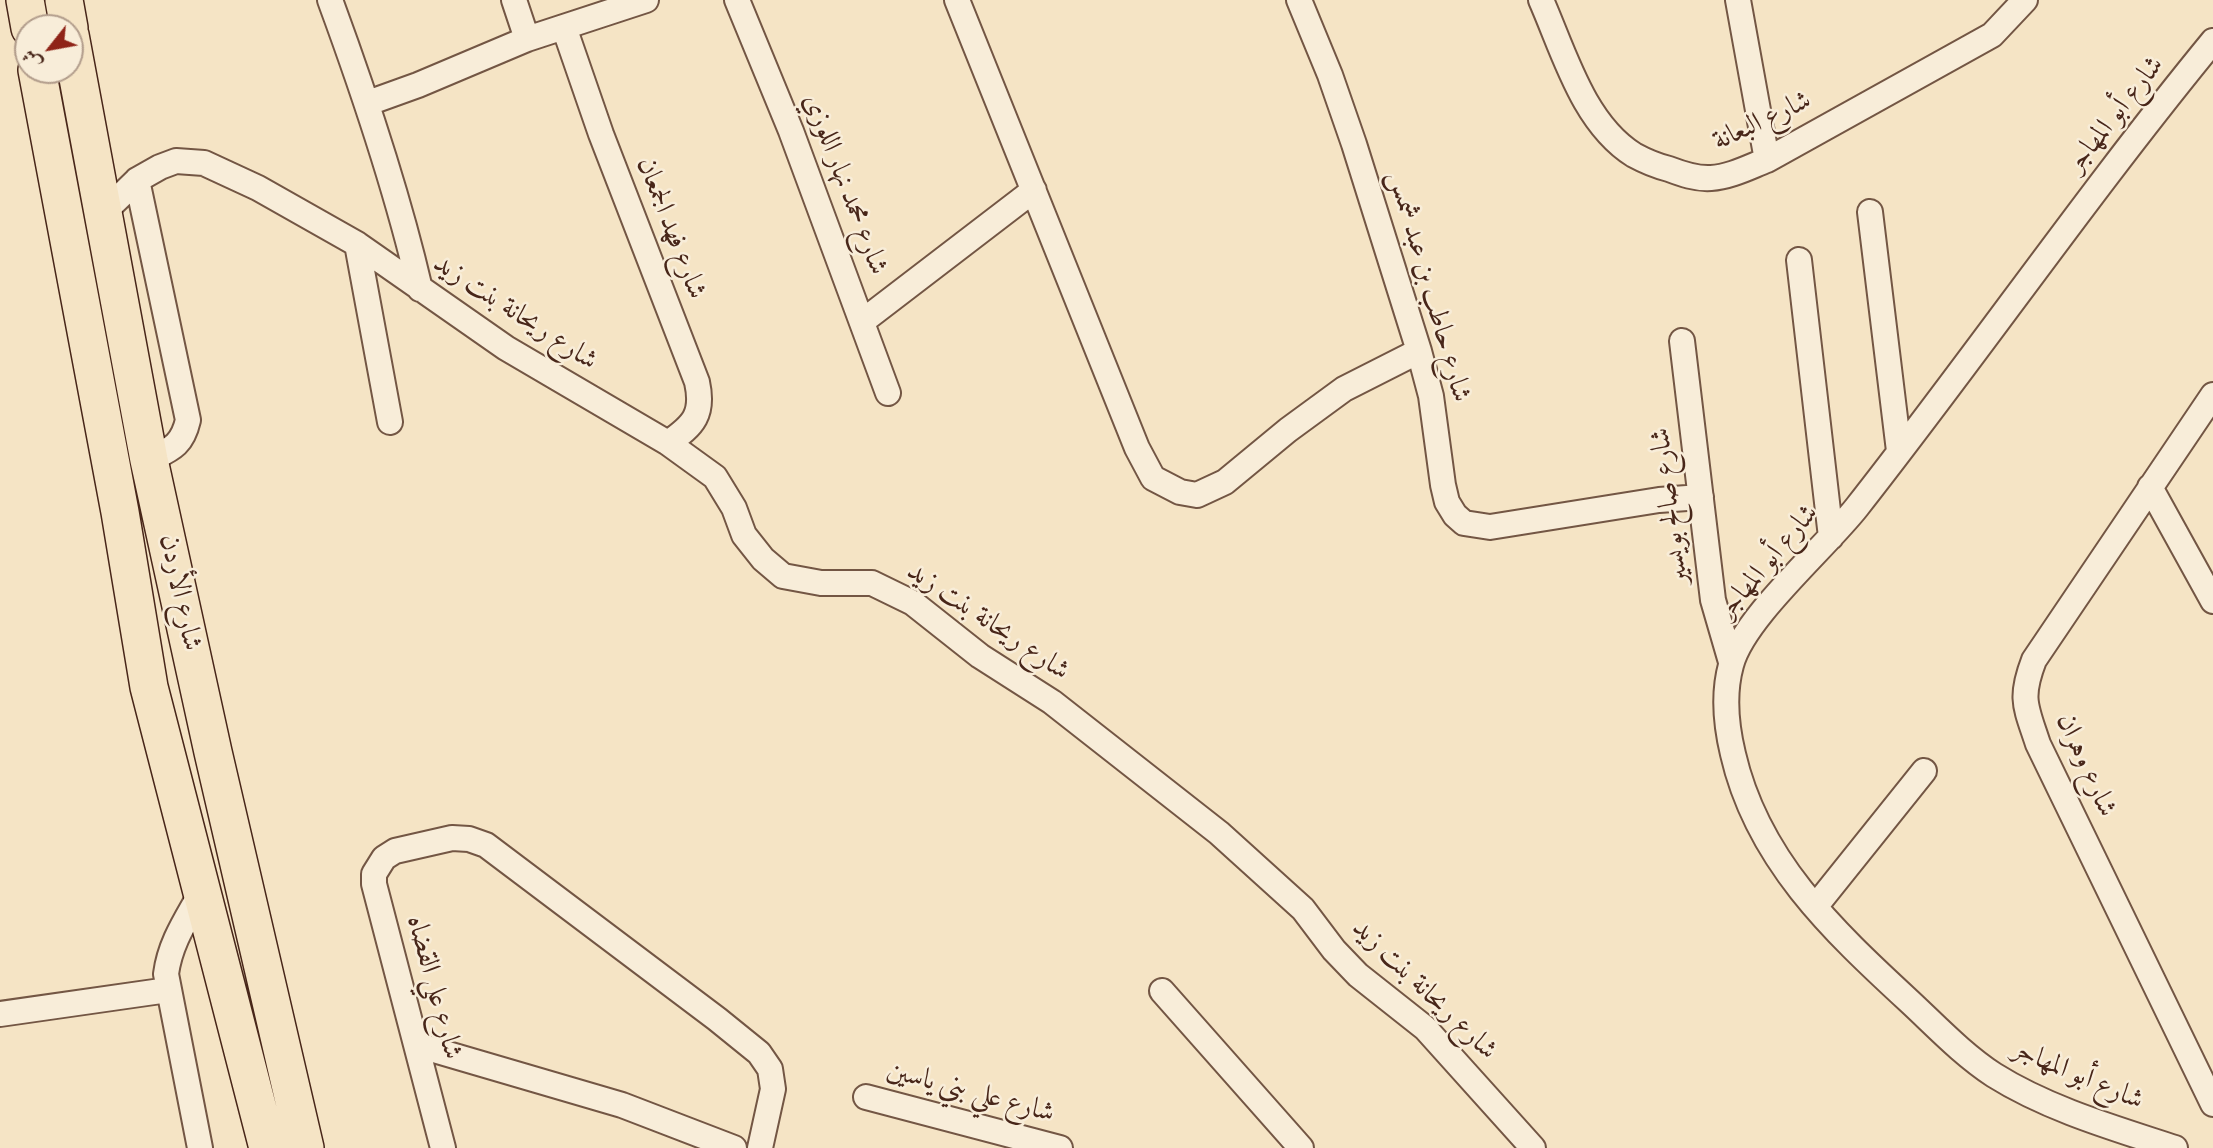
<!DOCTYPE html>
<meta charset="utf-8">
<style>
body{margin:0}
#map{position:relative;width:2213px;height:1148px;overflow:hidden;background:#f5e4c5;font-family:Vollkorn,Amiri,serif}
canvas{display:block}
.north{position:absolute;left:14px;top:14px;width:70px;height:70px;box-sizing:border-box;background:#f8edd9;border:2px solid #b29d8c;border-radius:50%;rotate:239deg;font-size:19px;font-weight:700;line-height:28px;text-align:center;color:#482619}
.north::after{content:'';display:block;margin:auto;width:24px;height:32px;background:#8f2418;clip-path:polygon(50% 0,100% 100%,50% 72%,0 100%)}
</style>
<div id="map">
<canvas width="2213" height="1148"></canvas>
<div class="north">ش</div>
</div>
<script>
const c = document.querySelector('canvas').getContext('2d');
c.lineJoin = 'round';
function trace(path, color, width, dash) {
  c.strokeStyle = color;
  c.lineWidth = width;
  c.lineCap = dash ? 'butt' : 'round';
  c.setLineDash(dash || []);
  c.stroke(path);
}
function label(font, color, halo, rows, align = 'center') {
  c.font = font + ' Vollkorn,Amiri,serif';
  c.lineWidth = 5;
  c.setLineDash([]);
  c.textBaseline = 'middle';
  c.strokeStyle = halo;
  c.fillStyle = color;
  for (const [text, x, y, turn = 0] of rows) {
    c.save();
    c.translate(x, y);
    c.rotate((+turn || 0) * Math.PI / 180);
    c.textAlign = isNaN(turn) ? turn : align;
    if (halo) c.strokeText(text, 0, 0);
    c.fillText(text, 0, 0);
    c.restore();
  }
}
const minor = new Path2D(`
 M330,0C365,95 397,190 420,289
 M514,0L527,39
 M737,0L791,131L888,393
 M957,0L1137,448L1153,478L1180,492L1197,495L1225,482L1288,430L1344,389L1419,351
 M1299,0L1330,75L1354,144L1419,351L1431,396L1443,485L1447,502L1455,515L1464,523L1490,527L1659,500L1701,497
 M1541,0C1564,52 1583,123 1634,155C1645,161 1657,166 1669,169C1682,174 1696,179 1711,178C1730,177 1749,167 1767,160L1992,35L2025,0
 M1738,0L1767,160
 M564,27L601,134L697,382C704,414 694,425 668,443
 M368,103L418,85L527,39L646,0
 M137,180L188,420C182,446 171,449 149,460
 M1870,212L1899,451
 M103,213L137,180L160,167L176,161L204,163L258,188L357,244L506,348L668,443L715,477L734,508L744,535L763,559L783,576L821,583H872L913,603L980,656L1052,702L1219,833L1303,909L1334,950L1358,975L1425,1028L1533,1148
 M357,244L390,422
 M1799,260L1831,537
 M863,321L1034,190
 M1682,341L1713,600L1731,662
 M2213,395L2034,660C2019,699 2026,707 2038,744L2213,1104
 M2150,487L2213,601
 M1815,907L1924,771
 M1162,991L1301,1148
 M0,1014L168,990
 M417,1045L622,1105L734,1148
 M866,1097L1060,1148
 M200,1148L166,974C170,943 186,920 201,893
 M443,1148L374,884V874L384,858L395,851L452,838L469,839L486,845L717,1019L759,1053L770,1069L773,1089L760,1148
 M2175,1148C2114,1128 2048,1109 1994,1075C1962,1054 1936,1026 1909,1001C1832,930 1757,859 1733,754C1726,725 1723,694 1731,665C1743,618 1825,548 1857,507C1978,353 2089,192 2213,41`);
const highway = new Path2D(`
 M25,0L30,28
 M64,0L69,28
 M70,35L149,460L213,752L305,1148
 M37,70L120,512L149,687L268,1148`);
const streetNames = [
 ["شارع أبو المهاجر",2117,116,-52],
 ["شارع البعانة",1763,123,-25],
 ["شارع محمد نهار اللوزي",843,185,69],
 ["شارع فهد الجمعان",669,229,69],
 ["شارع حاطب بن عبد شمس",1427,287,74],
 ["شارع ريحانة بنت زيد",514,314,33],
 ["شارع صالح بويسير",1672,506,-97],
 ["شارع أبو المهاجر",1770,563,-50],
 ["شارع الأردن",178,593,78],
 ["شارع ريحانة بنت زيد",987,623,34],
 ["شارع وهران",2084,766,66],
 ["شارع علي القضاه",432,988,75],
 ["شارع ريحانة بنت زيد",1423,991,44],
 ["شارع أبو المهاجر",2077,1077,23],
 ["شارع علي بني ياسين",970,1094,15]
];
trace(minor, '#735644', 28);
trace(highway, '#482619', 40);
trace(minor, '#f8edd9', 24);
trace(highway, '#f5e4c5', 37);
label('28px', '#482619', '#f8edd9', streetNames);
</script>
